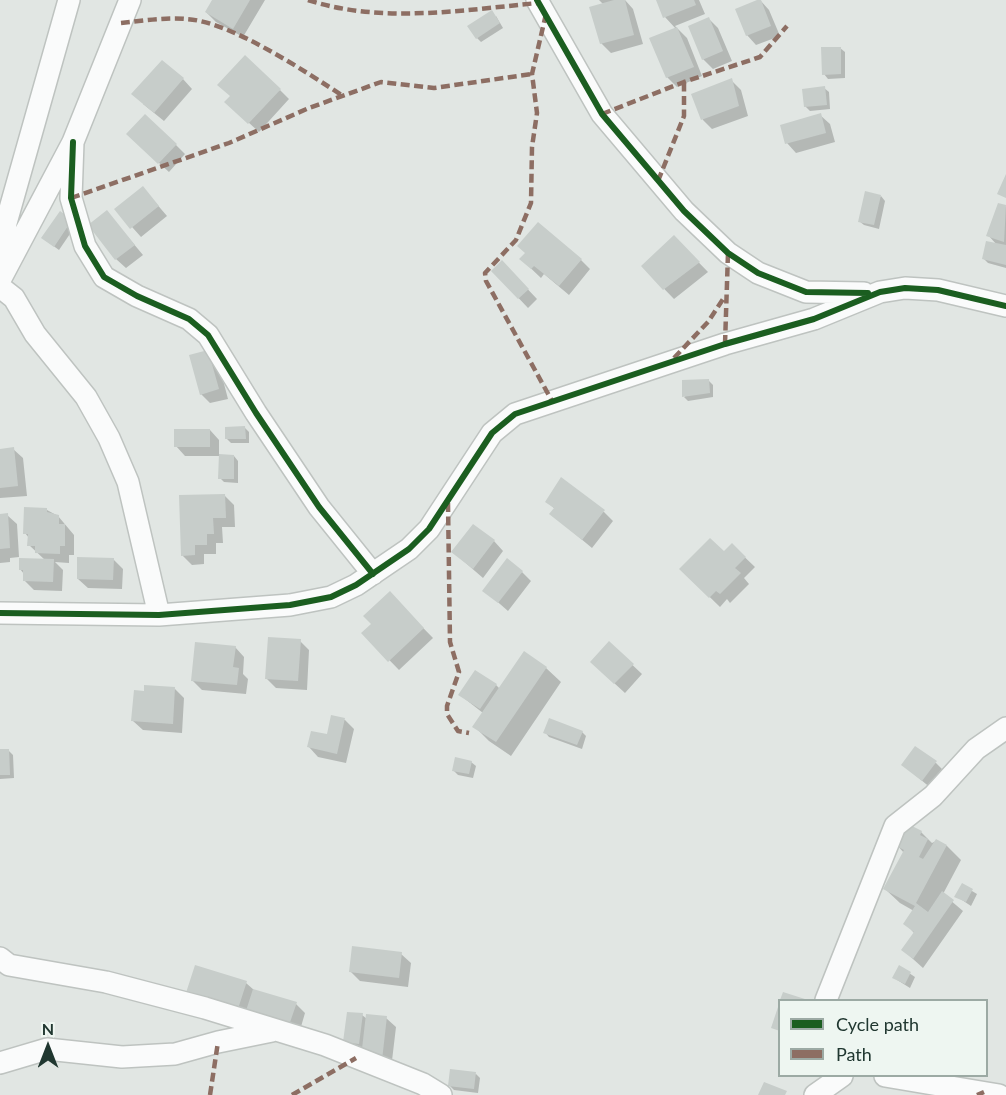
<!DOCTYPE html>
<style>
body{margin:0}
#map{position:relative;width:1006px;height:1095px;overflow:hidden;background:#e1e6e3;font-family:Lato,sans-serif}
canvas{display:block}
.legend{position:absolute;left:778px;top:999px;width:210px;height:78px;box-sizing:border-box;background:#eef6f1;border:2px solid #9caaa4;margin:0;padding:8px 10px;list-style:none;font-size:18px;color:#203730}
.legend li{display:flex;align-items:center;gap:12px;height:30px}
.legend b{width:30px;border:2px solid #9caaa4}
.north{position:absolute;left:18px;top:1017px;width:60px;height:60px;-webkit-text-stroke:4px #eef6f1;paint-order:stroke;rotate:0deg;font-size:16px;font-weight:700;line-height:24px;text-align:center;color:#203730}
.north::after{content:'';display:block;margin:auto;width:21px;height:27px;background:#203730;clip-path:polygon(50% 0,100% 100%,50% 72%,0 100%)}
</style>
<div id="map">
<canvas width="1006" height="1095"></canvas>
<ul class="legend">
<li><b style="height:8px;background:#1b5e20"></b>Cycle path</li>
<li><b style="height:8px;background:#8d6e63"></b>Path</li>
</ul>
<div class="north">N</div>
</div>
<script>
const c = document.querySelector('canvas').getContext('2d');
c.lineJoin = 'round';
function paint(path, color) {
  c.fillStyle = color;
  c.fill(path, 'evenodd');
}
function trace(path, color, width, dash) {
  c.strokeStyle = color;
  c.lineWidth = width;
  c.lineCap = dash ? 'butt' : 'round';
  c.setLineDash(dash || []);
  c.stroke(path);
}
const shadow = new Path2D(`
 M214,0H265L243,37L216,22L206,12Z
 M599,0H625L633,9L643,44L611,53L601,43L603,4Z
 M658,0H699L705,14L675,26L687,38L702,76L677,87L667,77L676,29L665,17Z
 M760,0L769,10L780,36L756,45L747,35Z
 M496,16L503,28L481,42L477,38Z
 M709,19L718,28L732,61L713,69L703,59Z
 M840,48L845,52V78L828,79L824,74Z
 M183,79L192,89L164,121L143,104Z
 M731,80L741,90L748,116L712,129L703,120L693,95Z
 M824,88L829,92L830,109L810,111L805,106Z
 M280,90L289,99L259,132L236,111Z
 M820,115L830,124L835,142L796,153L787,143Z
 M138,144L176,145L185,154L169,172Z
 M143,188L167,216L141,237L116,209Z
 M881,196L885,201L879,229L864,225L859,221Z
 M999,204L1006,207V268L988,263L984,259L997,245L988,235Z
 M107,212L143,255L126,268L116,259Z
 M71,221L76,225L59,250L48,242Z
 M674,237L708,272L674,299L643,267Z
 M521,259L581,260L590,269L569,295L544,274L541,278Z
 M502,262L537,299L528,308L493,271Z
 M208,351L218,361L228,399L210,403L201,394Z
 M709,381L713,385V397L688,401L684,397Z
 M245,428L249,432V443H231L227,439Z
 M210,430L219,440V456H234L238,461V483L224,482L220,478V456H185L176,446Z
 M13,449L23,458L27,496L0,498V450Z
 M225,496L234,505L235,527H222L223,543H216V554H204V564L192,565L182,555Z
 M547,502L604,512L613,521L592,548L551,514L555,509Z
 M47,510L58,516L74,535V555H69V563L55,562L63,570L62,591L34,590L24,580V574L20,569L45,560L29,545V538L25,533Z
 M0,515H7L17,524L19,557L10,558V562L0,563Z
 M494,541L503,551L483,578L453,552Z
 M732,545L755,567L744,578L749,584L730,603L727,599L720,607L681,569L724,553Z
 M113,559L123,569L122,589L88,588L78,579Z
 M522,572L531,581L508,611L484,590Z
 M389,593L433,638L399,670L363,633L373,624Z
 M300,641L309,650L307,690L276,688L266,678Z
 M609,643L642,674L625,693L601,671Z
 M235,647L244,657L243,674L248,679L246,694L202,690L192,680Z
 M524,653L546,668L561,682L511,756L489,741L474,726L483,713L460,695L496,685L500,689Z
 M175,689L184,698L182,733L143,730L133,721Z
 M333,717L345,720L354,729L346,763L318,757L309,747L328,736Z
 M545,732H582L586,736L582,749L549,737Z
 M8,750L13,755L14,778L0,779V751Z
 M471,762L476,766L473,778L458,775L454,771Z
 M936,763L945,772L932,789L903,765Z
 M921,832L932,843L936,841L947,846L961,860L943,894L963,911L923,968L903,950L914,933L905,923L914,911L900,903L885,889L904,853L897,845Z
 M962,885L977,894L971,906L956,896Z
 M401,954L411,963L408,987L360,981L350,971Z
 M900,967L915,977L910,988L894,978Z
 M246,983L254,990L296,1004L305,1013L298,1037L195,1008Z
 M362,1015L367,1019L386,1018L396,1027L391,1069L363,1048L349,1046L345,1042Z
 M476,1074L480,1078L478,1093L454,1090L449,1085Z`);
const building = new Path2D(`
 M212,0H250L233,29L205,12Z
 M614,0H625L634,35L600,44L589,7Z
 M656,0H694L696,5L663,18Z
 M757,0H761L771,26L746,36L735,9Z
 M492,10L500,23L476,39L467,26Z
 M709,17L723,51L702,60L688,26Z
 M677,27L694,67L666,78L649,38Z
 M821,47H841V74L822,75Z
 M245,55L281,89L248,124L224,102L230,96L217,85Z
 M162,60L184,78L154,113L131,94Z
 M732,78L739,106L701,120L691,94Z
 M825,86L827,105L804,107L802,89Z
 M821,113L826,133L785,144L780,125Z
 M145,114L177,144L158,164L126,134Z
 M1006,174V198L997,194Z
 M143,186L159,206L130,229L114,209Z
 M865,191L881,195L874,225L858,222Z
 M998,203L1006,205L1004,242L986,236Z
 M107,210L135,245L115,260L88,225Z
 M60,211L72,220L54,247L41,238Z
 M538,222L582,259L559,286L534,266L531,269L519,259L525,253L517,246Z
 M674,235L700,262L663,290L641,266Z
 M986,241L1006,245V265L982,259Z
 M502,260L529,289L518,299L491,271Z
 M208,350L219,389L200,395L189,355Z
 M709,379L710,393L682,397V380Z
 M245,426L246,439H225V427Z
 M174,429H210V447H174Z
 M14,447L18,486L0,488V449Z
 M219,454L234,455V479H218Z
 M561,477L605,510L582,540L549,514L554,508L545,502Z
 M225,494L226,518H213L214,534H207V545H195V555L181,556L179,495Z
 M24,507L47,508V512L59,515V524H65V546H60V554L35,553V546H27L28,534H23Z
 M8,513L10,548L0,549V514Z
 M473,524L495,540L473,569L451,552Z
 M710,538L724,551L732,543L746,557L735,568L741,573L720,594L716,591L709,598L679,569Z
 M77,557L114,558L113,580L77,579Z
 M19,558L54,559L53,582L23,581V570H19Z
 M507,558L523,571L498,603L482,591Z
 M390,591L424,628L388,662L361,633L371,624L363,616Z
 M268,637L301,639L298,681L265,679Z
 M609,641L634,664L614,684L590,662Z
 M195,642L236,646L233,667L239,668L237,685L191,681Z
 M524,651L547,667L496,742L472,727Z
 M475,670L497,684L480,709L458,695Z
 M144,685L175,687L173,724L131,721L134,690L144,691Z
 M331,715L345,718L337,754L307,747L311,731L327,734Z
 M549,718L583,731L577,745L543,733Z
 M915,746L937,761L922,781L901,765Z
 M0,749H9L10,775H0Z
 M455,757L472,761L469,774L452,771Z
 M906,823L922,831L920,835L928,839L919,857L923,859L936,839L947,845L916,903L928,912L942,891L954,900L913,959L901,950L914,932L903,924L915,906L883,889L904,850L895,845Z
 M962,883L973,889L966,902L954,897Z
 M352,946L402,952L399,978L349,972Z
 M195,965L247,981L236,1015L184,999Z
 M899,965L911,972L905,984L892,978Z
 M253,989L297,1002L288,1028L245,1014Z
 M783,992L808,1000H780Z
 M779,1004H780V1031L771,1028Z
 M347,1012L363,1013L359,1044L343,1042Z
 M366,1014L387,1016L382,1060L361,1058Z
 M450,1069L476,1072L474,1089L448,1086Z
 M764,1082L787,1091L785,1095H758Z`);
const minor = new Path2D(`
 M537,0L602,114L684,211L728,253L758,273L806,292L864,293
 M73,142L71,198L85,246L104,277L137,296L189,319L208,335L256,413L319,507L373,574
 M0,267L6,223L69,0
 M0,280L73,142L130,0
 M0,287L14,298L35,334L86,397L109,438L128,482L159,615
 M0,613L159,615L290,605L331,597L356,585L409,549L429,529L492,433L515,414L725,344L814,319L880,292L905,288L938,290L1006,306
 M0,958L9,965L106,982L205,1008L325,1045L423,1084L441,1095
 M826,1000L895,826L933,796L976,749L1006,728
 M0,1063L47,1049L122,1057L175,1054L218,1042L272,1031
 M885,1076L999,1095
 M815,1095L842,1076`);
const quiet = new Path2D(`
 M308,0C381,24 463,10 538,3
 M546,14L532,74L537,113L532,147L531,203L516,240L485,273L486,281L552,401
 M121,23C142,21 165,17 186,19C230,21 306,72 343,96
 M602,114L684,82L760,57L787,26
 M658,181L684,116V82
 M71,198L229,143L309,108L381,82L434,88L532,74
 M725,344L728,253
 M674,358L708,322L725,296
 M448,503L450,642L459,672L447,706V714L458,731L469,733
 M210,1095L218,1042
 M292,1095L356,1058
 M977,1095L984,1092`);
const cycleway = new Path2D(`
 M537,0L602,114L684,211L728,253L758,273L806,292L868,293
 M73,142L71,198L85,246L104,277L137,296L189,319L208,335L256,413L319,507L373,574
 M0,613L159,615L290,605L331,597L356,585L409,549L429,529L492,433L515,414L725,344L814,319L880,292L905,288L938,290L1006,306`);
paint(shadow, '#0003');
paint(building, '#c7cdca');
trace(minor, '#bec3c0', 24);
trace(minor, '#fafbfb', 21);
trace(quiet, '#8d6e63', 4.5, [9, 4.5]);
trace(cycleway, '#1b5e20', 6);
</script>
